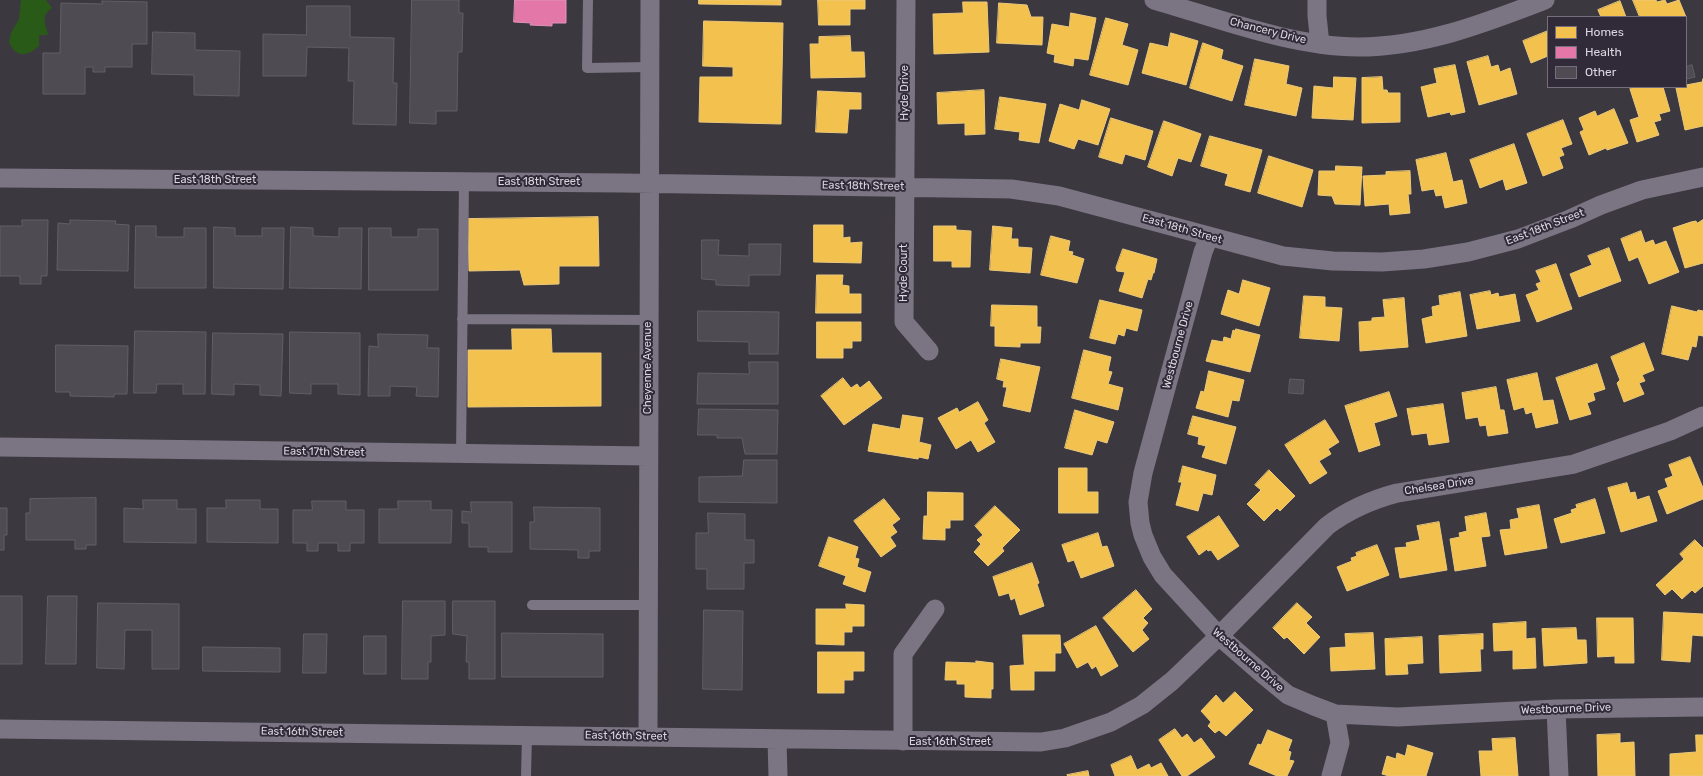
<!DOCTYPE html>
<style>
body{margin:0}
#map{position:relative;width:1703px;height:776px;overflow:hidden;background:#3b3840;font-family:Rubik,sans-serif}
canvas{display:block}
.legend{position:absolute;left:1547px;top:16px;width:140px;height:72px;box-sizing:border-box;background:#312a39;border:1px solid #756f7c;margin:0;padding:5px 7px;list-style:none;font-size:12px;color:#dbd7e1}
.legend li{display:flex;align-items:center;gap:8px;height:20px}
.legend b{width:20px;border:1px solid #756f7c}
</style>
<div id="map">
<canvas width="1703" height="776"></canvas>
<ul class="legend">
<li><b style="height:11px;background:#f2c14e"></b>Homes</li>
<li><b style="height:11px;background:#e377a8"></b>Health</li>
<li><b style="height:11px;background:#4e4c52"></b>Other</li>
</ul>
</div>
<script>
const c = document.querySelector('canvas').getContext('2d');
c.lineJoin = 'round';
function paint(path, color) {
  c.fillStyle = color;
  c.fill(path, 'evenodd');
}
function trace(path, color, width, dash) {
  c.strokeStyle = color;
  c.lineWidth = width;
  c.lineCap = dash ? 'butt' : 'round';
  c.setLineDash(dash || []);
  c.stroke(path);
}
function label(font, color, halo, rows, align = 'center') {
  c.font = font + ' Rubik,sans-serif';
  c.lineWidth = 4;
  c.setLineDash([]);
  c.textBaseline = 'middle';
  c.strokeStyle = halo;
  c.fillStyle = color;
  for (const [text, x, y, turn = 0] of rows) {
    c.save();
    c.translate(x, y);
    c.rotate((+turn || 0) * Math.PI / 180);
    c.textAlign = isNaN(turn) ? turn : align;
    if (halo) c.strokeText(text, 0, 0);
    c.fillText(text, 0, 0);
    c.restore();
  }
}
const green = new Path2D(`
 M21,0H46L52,8C39,17 47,25 48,35H39V46C28,56 16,59 9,42L11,33L19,19Z`);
const homes = new Path2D(`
 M699,0H781V5L699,4Z
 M818,0H865V9H850V25H819Z
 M1633,0H1656L1657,2L1665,0L1667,4L1679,0L1686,17H1640Z
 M1620,1L1626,17H1601L1598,10Z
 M963,2H987L989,52L934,54L933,14L963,13Z
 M999,3L1027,5L1031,17H1043L1042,45L997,43Z
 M1071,13L1096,18L1088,60L1074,58L1073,66L1054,62L1055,55L1047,53L1052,24L1069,27Z
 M1106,18L1128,24L1122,45L1138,50L1128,85L1090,75Z
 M704,21L783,23L781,124L699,122L700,77H733V67L703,66Z
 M1548,31V56L1531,63L1523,41Z
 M1171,33L1198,41L1186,85L1142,73L1150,43L1168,47Z
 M850,36L851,52H864L865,77L811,78L810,44H819V37Z
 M1203,43L1223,50L1221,59L1243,66L1232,101L1190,88Z
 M1488,56L1491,67L1498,65L1500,72L1510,68L1517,94L1479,105L1467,62Z
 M1255,59L1289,66L1286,84L1302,88L1296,116L1245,105Z
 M1455,65L1465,112L1451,115L1450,112L1428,117L1421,87L1437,83L1434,69Z
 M1334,77L1356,78L1353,120L1312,118L1314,86L1333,88Z
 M1382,77L1383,90H1387L1388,93H1400V122L1362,123V78Z
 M1703,79V126L1685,130L1676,88L1686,87V85L1702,82Z
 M1635,87H1663L1670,111L1659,114L1661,120L1654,122L1659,135L1637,142L1630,120L1639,117L1630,89Z
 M984,90L985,134L965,135V123L938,124L937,93Z
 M818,91L861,93V109H849L847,133L816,132Z
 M1000,97L1046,104L1039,143L1019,140L1020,132L995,129Z
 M1082,100L1110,109L1098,145L1078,139L1074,149L1049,141L1060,104L1079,110Z
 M1614,109L1628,143L1607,150L1606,148L1589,155L1580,132L1584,130L1579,118L1595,111L1597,116Z
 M1111,118L1153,131L1145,160L1125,154L1122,164L1099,157Z
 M1563,120L1572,144L1561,148L1564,155L1559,157L1563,168L1543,176L1527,134Z
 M1164,121L1201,134L1191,162L1178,158L1172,176L1148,167Z
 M1210,136L1262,150L1250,192L1225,185L1228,174L1201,166Z
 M1514,144L1527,183L1506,190L1503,179L1480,188L1470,160Z
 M1446,153L1453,182L1462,180L1467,203L1445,208L1442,195L1436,196L1434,189L1422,191L1416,160Z
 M1269,156L1313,170L1302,207L1258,193Z
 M1336,166L1362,167L1360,205L1335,204L1332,196L1318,195L1319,171H1335Z
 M1410,171L1411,194H1408L1410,213L1390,215L1389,204L1365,206L1363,176L1386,175V172Z
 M598,217L599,266H559V284L524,285L520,270L469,271L468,219Z
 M1703,220V263L1685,268L1673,228L1691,222L1696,221L1697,223Z
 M814,225H843V238L850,237V243L862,242L861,263L814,262Z
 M934,226H956V230L971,231L970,267H952V261H934Z
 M993,226L1012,228L1011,239H1018V247L1032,248L1030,273L990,270Z
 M1641,231L1645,243L1653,240L1655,245L1666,241L1679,272L1649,284L1638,257L1629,261L1621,239Z
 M1051,236L1070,241L1068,251L1073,252L1072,255L1084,259L1077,283L1041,275Z
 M1609,248L1621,281L1579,297L1570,274L1592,265L1588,256Z
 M1123,249L1157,259L1154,273H1153L1151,280L1148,279L1142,298L1119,291L1125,272L1117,271L1116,268Z
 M1556,264L1572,309L1537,322L1526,295L1539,290L1536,284L1541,282L1536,271Z
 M817,275H843L842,285L849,286V294H861V313H816Z
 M1243,280L1270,288L1259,326L1221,314L1228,290L1239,294Z
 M1490,291L1491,295L1498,293L1499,297L1515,294L1520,321L1477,329L1470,295Z
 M1460,292L1467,336L1426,343L1422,319L1433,316L1432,307L1440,305L1439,296Z
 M1304,296L1325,297V307L1342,308L1339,341L1300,338Z
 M1404,298L1408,347L1360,351L1359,322L1372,321V318L1385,317L1383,300Z
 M1100,300L1142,310L1137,331L1126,328L1124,336L1118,334L1115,344L1090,338Z
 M992,305L1037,306V327H1041L1040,343H1020V347L995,346V326H991Z
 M1672,306L1697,312L1698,310L1703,311V336L1698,335L1696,347L1692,346L1688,360L1662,354Z
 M817,322H861V341H852V348H843V358H817Z
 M512,329H551L552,353H601V406L468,407V350H512Z
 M1236,329L1260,335L1250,372L1206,361L1212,340L1223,342L1224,337L1231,339L1233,330L1235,331Z
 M1644,343L1654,370L1642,375L1645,381L1639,383L1644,394L1624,402L1617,383L1620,380L1611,357Z
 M1084,350L1111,357L1108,371L1112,372L1108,384L1123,388L1118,410L1072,398Z
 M1001,359L1040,367L1030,412L1003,406L1007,387H1003L1004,381L997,379Z
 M1597,364L1605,389L1593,393L1595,400L1587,403L1591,414L1570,420L1556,378Z
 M1209,371L1244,380L1239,401L1232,400L1228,417L1196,408L1201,391L1204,392Z
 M1537,373L1543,401L1553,400L1558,423L1536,428L1532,412L1526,414L1524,407L1514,410L1507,380Z
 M843,378L851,388L857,384L860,388L869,381L882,398L844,425L821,396Z
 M1496,387L1500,410H1504L1508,433L1488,436L1486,425L1480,426L1478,417L1466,419L1462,393Z
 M1389,392L1397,416L1374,423L1380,445L1359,452L1345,406Z
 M978,402L988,420L984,423L995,442L978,452L971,440L956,449L938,418L957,408L959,412Z
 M1443,404L1449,442L1429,445L1427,433L1412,435L1407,409Z
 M1075,410L1114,422L1107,443L1097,440L1092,455L1065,448Z
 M903,415L923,418L919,442L931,445L928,459L919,457L918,459L868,451L873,424L900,429Z
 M1193,416L1236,427L1226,464L1202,457L1206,446L1198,444L1199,437L1188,434Z
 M1325,420L1339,442L1328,449L1331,454L1319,461L1327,473L1310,484L1285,445Z
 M1690,457L1703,488V499L1667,514L1658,491L1668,487L1665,479L1673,476L1669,465Z
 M1183,466L1216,475L1212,495L1203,493L1198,511L1176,505L1182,482H1179Z
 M1059,468H1087V492H1098V513H1059Z
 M1269,470L1295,496L1280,511L1277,508L1264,521L1247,504L1261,490L1255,485Z
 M1627,483L1630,493L1635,492L1637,500L1649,496L1657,521L1621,532L1608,488Z
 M928,492L963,493V520H950V528H945V540L923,539L924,516H927Z
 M884,499L900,519L892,525L897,532L890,537L896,546L881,557L854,521Z
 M1595,499L1605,533L1561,543L1554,519L1572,513L1571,510L1577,508L1576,505Z
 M1539,505L1547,548L1505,555L1500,530L1511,529L1510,520L1519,518L1517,509Z
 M995,506L1020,530L1002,548L1004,551L988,566L974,552L981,544L977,540L983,535L975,526Z
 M1486,513L1490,536L1481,537L1486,566L1455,571L1450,539L1460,537L1459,533L1467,531L1465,517Z
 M1219,516L1239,546L1218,560L1211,550L1208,551L1207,549L1199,555L1187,537Z
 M1439,522L1447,570L1400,578L1395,548L1407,547L1406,543L1420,540L1417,526Z
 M1098,533L1102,547L1107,546L1114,566L1081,578L1074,560L1068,562L1062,545Z
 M829,537L858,547L855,558L859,559L857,567L871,572L865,592L843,584L846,576L819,566Z
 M1695,540L1703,548V586L1695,593L1692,590L1682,599L1672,589L1665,595L1656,585L1684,559L1680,554Z
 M1377,545L1389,575L1347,591L1337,567L1352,561L1351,558L1357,556L1356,553Z
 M1032,563L1039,583L1037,584L1044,606L1020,615L1015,598L1011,600L1009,593L999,596L993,577Z
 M1136,590L1152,609L1143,618L1148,623L1142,630L1149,639L1133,652L1103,618Z
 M1297,603L1312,617L1306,623L1320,637L1304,654L1287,637L1284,639L1273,628Z
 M846,604L864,605V626H852V632H844V645L816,644V609H846Z
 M1664,612L1703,614V636L1692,635L1690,662L1662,660Z
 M1597,618H1633L1634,663H1615V656L1598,657Z
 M1526,622V639L1535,638L1536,668L1513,669V650L1494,651L1493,624Z
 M1096,626L1118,666L1101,676L1096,666L1092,669L1088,662L1077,668L1064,644Z
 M1576,628L1577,640H1586L1587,663L1544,666L1542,629Z
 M1373,633L1375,669L1331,671L1330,648L1346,647L1345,634Z
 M1483,634V649H1480L1481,671L1440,673L1439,636Z
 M1023,635H1060L1061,653H1055V671H1034V690H1011L1010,666L1024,665Z
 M1422,637L1423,663L1407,664L1408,674L1386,675L1385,639Z
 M818,652H864V671H853V680H844V693H818Z
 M976,661L993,663V689H991V698L965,697V684H957V680H945L946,662L976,663Z
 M1235,692L1253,710L1226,736L1219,730L1215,733L1208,726L1211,722L1201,711L1216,695L1223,703Z
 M1175,729L1182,738L1187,734L1194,743L1201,738L1215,757L1187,776H1182L1159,740Z
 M1268,730L1292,740L1288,751L1291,752L1289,760L1294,761L1287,776H1277L1249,764L1258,744L1261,745Z
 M1620,734V743L1634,742L1635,776H1598L1597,735Z
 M1696,735H1703V776H1670V754L1696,752Z
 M1515,738L1518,776H1481L1479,751H1493L1492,739Z
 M1408,745L1433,753L1426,776H1389L1382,774L1387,756L1396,759L1397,753L1405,756Z
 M1131,756L1137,770L1149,764L1151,768L1161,763L1168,776H1115L1111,765Z
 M1088,771L1089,776H1068L1067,775Z`);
const health = new Path2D(`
 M515,0H566V23H552V26L530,25L531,23L514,22Z`);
const building = new Path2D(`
 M412,0H459V13H463L462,52H458L457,111H436V124L410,123Z
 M102,1L147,2V44H132V67H105V72H93V67H85V94H43V53H60L61,3L102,4Z
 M307,6H350V37L394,38L393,83H397L396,125L353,124L354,81H348L349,48L307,47L306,76H263V34L306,35Z
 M153,32L195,33V50L240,51L239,96L194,95V75L152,74Z
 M1692,65L1695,77L1686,79V67Z
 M22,220H48L47,276H41V284H20V276H0V226H22Z
 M70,220L116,221L115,224L129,225L128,271L57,270L58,223L70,224Z
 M136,226H156V237H184V228H206V288H135Z
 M214,227L235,228V236H262V228H284L283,289L214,288Z
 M291,227L313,228V236L339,237V228H362L361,289L290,288Z
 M369,228H391V237H418V229H438V290H369Z
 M702,240H719L718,255L749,256V244H781L780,275H749V286L716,285V280L702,279Z
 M698,311L779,312L778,354H749V342L698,341Z
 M135,331L206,332L205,394H183V384H157L156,393H134Z
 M290,332L360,333V395L338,394V384H311V394L290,393Z
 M213,333L283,334L281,396L260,395V385L234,384V395L212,394Z
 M378,334L428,335L427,348H439L438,397L416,396L417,387L390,386V396H368L369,346L378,347Z
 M56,345L128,346L127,394H114V397L70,396V392H56Z
 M749,362H778V404H697L698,373L749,374Z
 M1290,379L1304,380L1303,394L1289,393Z
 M699,409L778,410L777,454H745L742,438H717V435H698Z
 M744,460H777V503L699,502V477L742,476Z
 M96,498V545H86V549H75V540H26V513H30V499Z
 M143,500H177V509H196V543L124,542V508L143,509Z
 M226,500H260V509H278V543L207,542V508H226Z
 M312,501H346V510H364V543H350V551H338V543H318V551H307V543H293V510H312Z
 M398,501H431V510H452L451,543H379V509H398Z
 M471,502H512V552H488V547H469V523H462V511L471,512Z
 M534,507L600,508V551H589V558H578V550L530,549V522H534Z
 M0,508H7V535H4V550H0Z
 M708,513L745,514V540H754V563H744V589H707V569H696V533H708Z
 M0,596H22V664H0Z
 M48,596H77L76,664H46Z
 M403,601H445V635L431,636V662H428V679H402Z
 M453,601H495V679H469V662H466L467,636L453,634Z
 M98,603L179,604V669H152V630H125L124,669L97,668Z
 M704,610L743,611L742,690L703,689Z
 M502,633L603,634V677H502Z
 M304,634H327L326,673H303Z
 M364,636H386V674H364Z
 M203,647L280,648V672L203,671Z`);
const lane = new Path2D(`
 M588,0L587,68L649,67
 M462,319L649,320
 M461,454L464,182
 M532,605H648
 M526,776L527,735`);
const street = new Path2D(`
 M906,0L904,322L929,351
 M1154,0C1217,18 1293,47 1358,47C1424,47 1485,23 1545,0
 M1317,0V16L1320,44
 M0,178L622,183L1011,189L1059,196L1283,256L1333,261L1382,262L1424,259L1468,252L1518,239L1570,219L1601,205L1642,190L1703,177
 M1209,237L1203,252L1143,473L1138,502L1140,523L1143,535L1152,557L1163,575L1219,636L1265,676L1288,695L1314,706L1335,714L1398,717L1556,709L1703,707
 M0,447L648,456
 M1556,709L1559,776
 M0,729L1041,742L1065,738L1111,722L1142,705L1172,681L1219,636L1327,526C1348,510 1371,500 1397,493L1574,464L1670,431L1703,416
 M648,736L650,0
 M777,740L778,776
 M903,741V654L935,609
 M1331,776L1340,743L1335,714`);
const streetNames = [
 ["Chancery Drive",1268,31,14],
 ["Hyde Drive",905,93,-90],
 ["East 18th Street",215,180],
 ["East 18th Street",539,182],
 ["East 18th Street",863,186,1],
 ["East 18th Street",1545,227,-21],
 ["East 18th Street",1182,229,16],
 ["Hyde Court",904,273,-90],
 ["Westbourne Drive",1178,345,-75],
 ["Cheyenne Avenue",648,368,-90],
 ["East 17th Street",324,452,1],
 ["Chelsea Drive",1439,486,-9],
 ["Westbourne Drive",1248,660,41],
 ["Westbourne Drive",1566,709,-2],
 ["East 16th Street",302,732,1],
 ["East 16th Street",626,736,1],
 ["East 16th Street",950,742]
];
paint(green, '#295a18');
paint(homes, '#f2c14e');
trace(homes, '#ebc87a', 1);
paint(health, '#e377a8');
trace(health, '#e194b9', 1);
paint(building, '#4e4c52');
trace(building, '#615f66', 1);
trace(lane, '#7b7483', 10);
trace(street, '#7b7483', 19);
label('11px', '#dbd7e1', '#312a39', streetNames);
</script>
